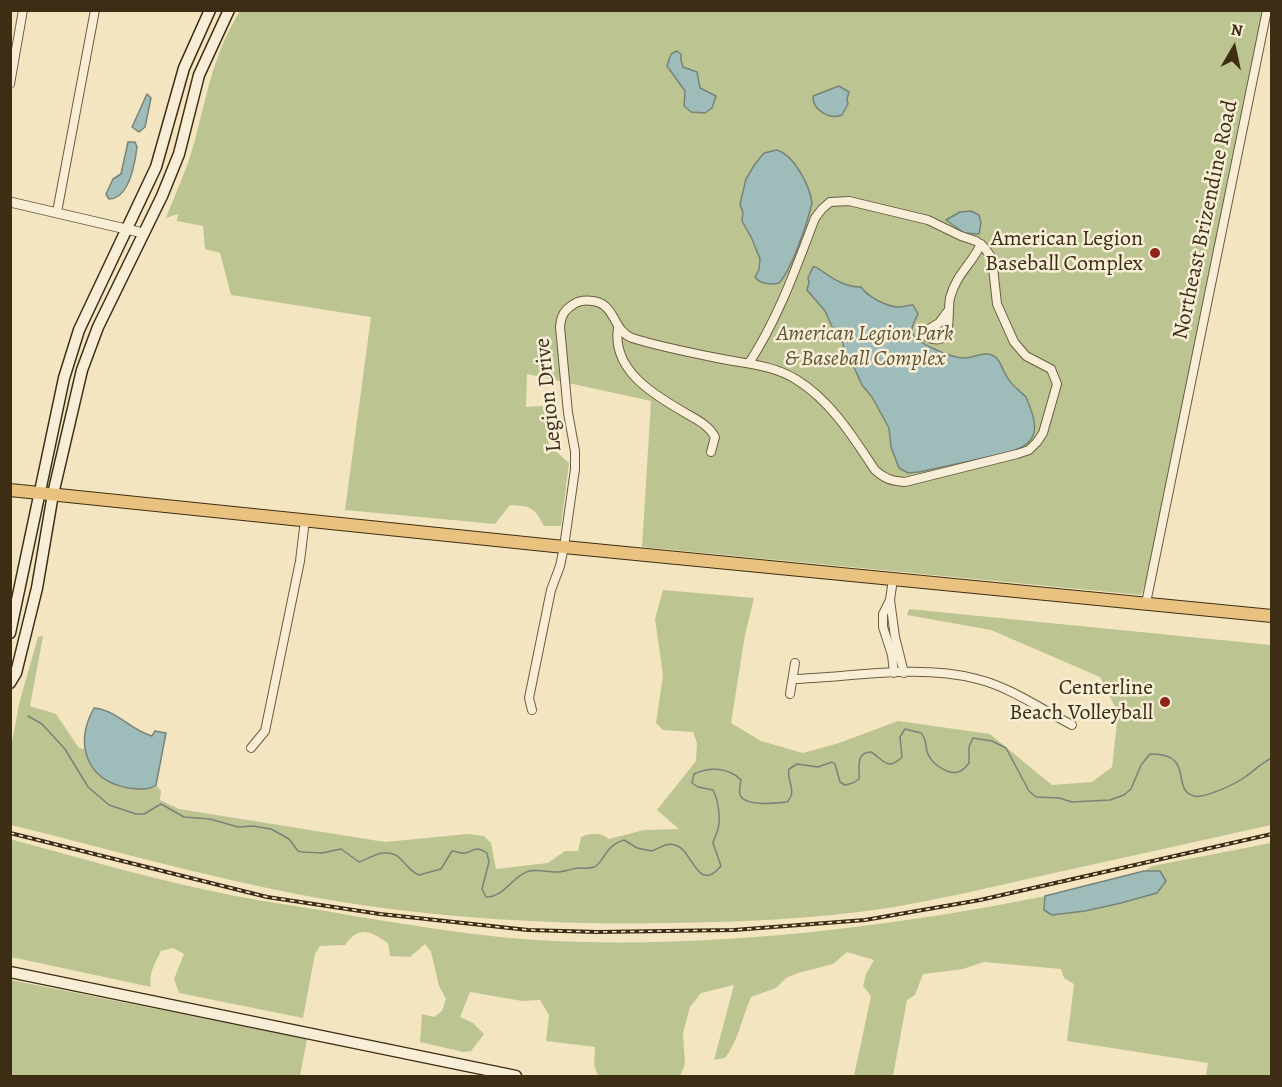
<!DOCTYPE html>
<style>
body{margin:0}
#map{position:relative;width:1282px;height:1087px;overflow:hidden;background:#f4e5c1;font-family:Alegreya,serif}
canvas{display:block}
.frame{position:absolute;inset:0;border:12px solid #3e2d15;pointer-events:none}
.north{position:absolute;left:1204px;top:18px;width:60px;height:60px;-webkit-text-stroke:4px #f8eed7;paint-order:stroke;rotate:9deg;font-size:16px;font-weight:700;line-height:24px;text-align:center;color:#3e2d15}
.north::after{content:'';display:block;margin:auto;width:21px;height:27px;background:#3e2d15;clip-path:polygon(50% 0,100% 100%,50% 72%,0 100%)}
</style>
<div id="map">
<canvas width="1282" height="1087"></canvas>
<div class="frame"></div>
<div class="north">N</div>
</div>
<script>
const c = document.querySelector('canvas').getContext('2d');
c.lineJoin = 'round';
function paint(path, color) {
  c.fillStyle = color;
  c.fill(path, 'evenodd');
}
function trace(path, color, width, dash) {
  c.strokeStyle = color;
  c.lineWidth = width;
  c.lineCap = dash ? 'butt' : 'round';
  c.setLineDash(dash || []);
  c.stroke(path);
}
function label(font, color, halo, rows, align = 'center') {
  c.font = font + ' Alegreya,serif';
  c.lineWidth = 5;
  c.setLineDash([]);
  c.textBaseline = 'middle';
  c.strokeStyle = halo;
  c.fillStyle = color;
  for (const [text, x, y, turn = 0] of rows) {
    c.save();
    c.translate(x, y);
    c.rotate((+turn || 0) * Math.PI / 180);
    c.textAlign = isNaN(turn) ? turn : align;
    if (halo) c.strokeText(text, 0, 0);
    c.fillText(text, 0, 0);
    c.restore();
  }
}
const green = new Path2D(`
 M240,11H1266L1157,551L1141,595L642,547L651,401L527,374L526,407L543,406L549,445L569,463L561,526H544C534,507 531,506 510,505L495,524L345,510L371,317L231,295L220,253L205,249L203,226L177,221L178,214L166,218C176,192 188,167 195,140C207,94 214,52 240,11Z
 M663,590L754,598L745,635L731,723L761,741L803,753L839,743L898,721L990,734L1052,785L1092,782L1112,767L1118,713L1100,677L991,630L907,615L909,609L1271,645V825C1196,842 1121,858 1045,875C993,887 941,899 888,908C816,919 743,922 670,923C569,925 468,920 368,906C247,889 129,854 11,825V748L19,704L38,637L43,636L30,706L56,714L79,748L84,749C88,762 98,774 110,782C120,790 145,792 156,785L161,791L160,800L179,809L385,842L468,834L484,836L491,843L496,869L548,863L565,851H578L581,837C591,833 600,832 609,839L644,830L679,829L657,810L696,761L697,743L693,732L663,730L656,723L663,675L655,619Z
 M10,839C83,859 156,880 230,895C273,903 317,909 360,917C423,927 489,938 553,941C713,948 888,928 1045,896L1044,910L1160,871H1144L1152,866L1271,843V1076H1206L1208,1063L1067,1041L1074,984L1064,978L1061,969L984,962L963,969L923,974L915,995L907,1000L893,1076H854L871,996L863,986L866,974L874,960L847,952L833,964L798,973L786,978L776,988L751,997C742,1017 739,1040 725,1058L714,1060L734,985L701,993L690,1007L683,1033L685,1064L680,1076H598L594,1065L595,1047L546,1041L549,1015L540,1000L522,1001L470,992L460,1017L473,1023L484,1034L471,1051L463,1052L420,1042L422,1014L434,1017L442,1011L446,999L439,986L431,952L425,944L410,957L390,956L388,943C371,931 359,925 345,945L320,946L315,954L303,1018L179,993L174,979L184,954L173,948L161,951C155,963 148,974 151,987L11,957Z
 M11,980L307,1039L300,1076H11Z`);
const water = new Path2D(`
 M677,51L681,54V60L683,67L697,72L700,88L716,96L712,108L705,113L691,112L684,106L685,91L667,66L671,54Z
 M839,86L849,92L847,99L848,104L842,115C830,120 812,110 813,96Z
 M147,94L151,98L145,127L139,132L132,127Z
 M128,142H135L137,147C135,163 129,199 109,199L106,194L113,179L121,174Z
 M777,150C794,155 810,186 812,203C807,224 792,269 779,283C771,285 760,284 755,277L759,270L760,259L752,239L742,221L743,213L740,204L746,179L755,164L764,153Z
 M971,211L979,215L981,223L979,234L964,233L946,220L960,212Z
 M813,267H816C829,276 845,288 861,287C868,297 887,307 899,307C904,307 908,305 913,305L918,314C916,319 911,326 912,331C913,343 953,358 964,358C973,358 983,351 992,355C1001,359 1002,370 1007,377C1012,386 1019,390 1026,397C1038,426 1042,443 1007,453L919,472L908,473L899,468L891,447L889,428L872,397L862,385L853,365L844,351L843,342L838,340L825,311L807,290L809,282L808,278Z
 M94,708C117,710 130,730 152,736L155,731L166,733L156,785C148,791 137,789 128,788C86,780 74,744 94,708Z
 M1144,871H1160L1166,881L1157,893L1121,903L1085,911L1052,915L1044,910L1045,896Z`);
const stream = new Path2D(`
 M28,716L42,724L65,749L88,787L109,805L136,814H144L161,804L184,817L210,819L238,827L253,826L271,829L289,839L298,851L302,852L322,853L341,849L359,862C367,860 374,854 382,853C402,850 404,869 419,875L441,869L452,851C455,851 459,853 462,853C473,855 472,843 487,853L489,862L482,889L486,897C505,897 512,876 529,871C537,869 548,872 557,872C565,872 572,868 580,868C585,868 589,869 594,867C604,863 604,846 624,840L637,848L652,851C660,848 666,842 675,845C693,849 697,895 721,866L713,843C714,838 717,834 718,829C721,818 718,800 713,790L698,787L692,783L694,774C709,767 729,767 741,780C740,784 739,790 740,795C745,807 776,803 787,802C798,791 786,781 789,769L797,764L818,767L832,762L835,764L840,782L845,785L853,783L859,779C860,766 855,753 871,752C883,759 887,772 902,757L900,737L905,729L921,733C928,740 924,748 929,756C933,764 948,775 958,772C963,771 966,767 969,763V747L973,738L992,741L1006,748L1029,791L1036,797L1059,798L1072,802L1110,800L1124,795L1131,789L1141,765L1150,754C1196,753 1170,790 1194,796C1204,799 1237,783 1245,777C1254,771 1262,762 1272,758`);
const minor = new Path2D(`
 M10,84L23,10
 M57,212L95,10
 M948,311L939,323L929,329L926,334L927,337C933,340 941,341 945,336C950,331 948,307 950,298C956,274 972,264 981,244
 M618,328C612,369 651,393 682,411C695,419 708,424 715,437L711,452
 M893,579L890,600L883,614V627L892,655L894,673
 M890,600L895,637L904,673
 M1146,603L1267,10
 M793,679C852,677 919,664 977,679C1010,687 1041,709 1072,725
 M790,694L795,663
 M532,710L529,698L551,590L560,566L564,547L575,469V451L568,413L560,327C561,316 564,310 574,304C580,300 586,300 593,301C616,304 612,330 632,338C661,347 692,353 722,359C748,364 773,365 797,380C831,401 853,437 875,470C885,479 892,481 905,482L1017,454L1029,450L1037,442L1043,433L1057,384L1051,369L1026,356L1014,342L997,304L992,258L983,246L976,241L961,236L928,220L849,201L830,202L822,209L815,218C796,268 778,319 749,363
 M251,748L265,731L300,561L305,520`);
const tertiary = new Path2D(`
 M10,202L143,233`);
const secondary = new Path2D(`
 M10,633L64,378L79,330L156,167L184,68L210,10
 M10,683L16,673L37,588L53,494L82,370L98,327L162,196L179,154L199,75L229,10
 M10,972L516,1076`);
const primary = new Path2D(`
 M10,490L564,547L1272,616`);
const rail = new Path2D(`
 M10,833L267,897L380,914L528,930L597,932L734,930L865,920L980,900L1272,834`);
const markers = [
 [1155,253,6,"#8f2418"],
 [1165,702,6,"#8f2418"]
];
const streetNames = [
 ["Northeast Brizendine Road",1206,220,-78],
 ["Legion Drive",549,395,-96]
];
const poiNames = [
 ["American Legion",1143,240],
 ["Baseball Complex",1143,265],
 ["Centerline",1153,689],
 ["Beach Volleyball",1153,714]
];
const parkNames = [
 ["American Legion Park",865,335],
 ["& Baseball Complex",865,360]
];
paint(green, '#bcc592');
paint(water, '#9ebdba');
trace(water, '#788378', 1.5);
trace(stream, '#788378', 1.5);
trace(minor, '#6c5b40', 10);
trace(tertiary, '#6c5b40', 11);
trace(secondary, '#3e2d15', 13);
trace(primary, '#3e2d15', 14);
trace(minor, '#f8eed7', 8);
trace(tertiary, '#f8eed7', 9);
trace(secondary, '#f8eed7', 10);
trace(primary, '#eac280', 12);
trace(rail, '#3e2d15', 4);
trace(rail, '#f8eed7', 1.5, [4.5]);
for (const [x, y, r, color] of markers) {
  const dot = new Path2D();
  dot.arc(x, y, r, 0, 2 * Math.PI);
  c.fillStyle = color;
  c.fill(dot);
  trace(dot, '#f8eed7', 2);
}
label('22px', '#3e2d15', '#f8eed7', streetNames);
label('22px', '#3e2d15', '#f8eed7', poiNames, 'right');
label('italic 22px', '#5e5334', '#f8eed7', parkNames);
</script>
